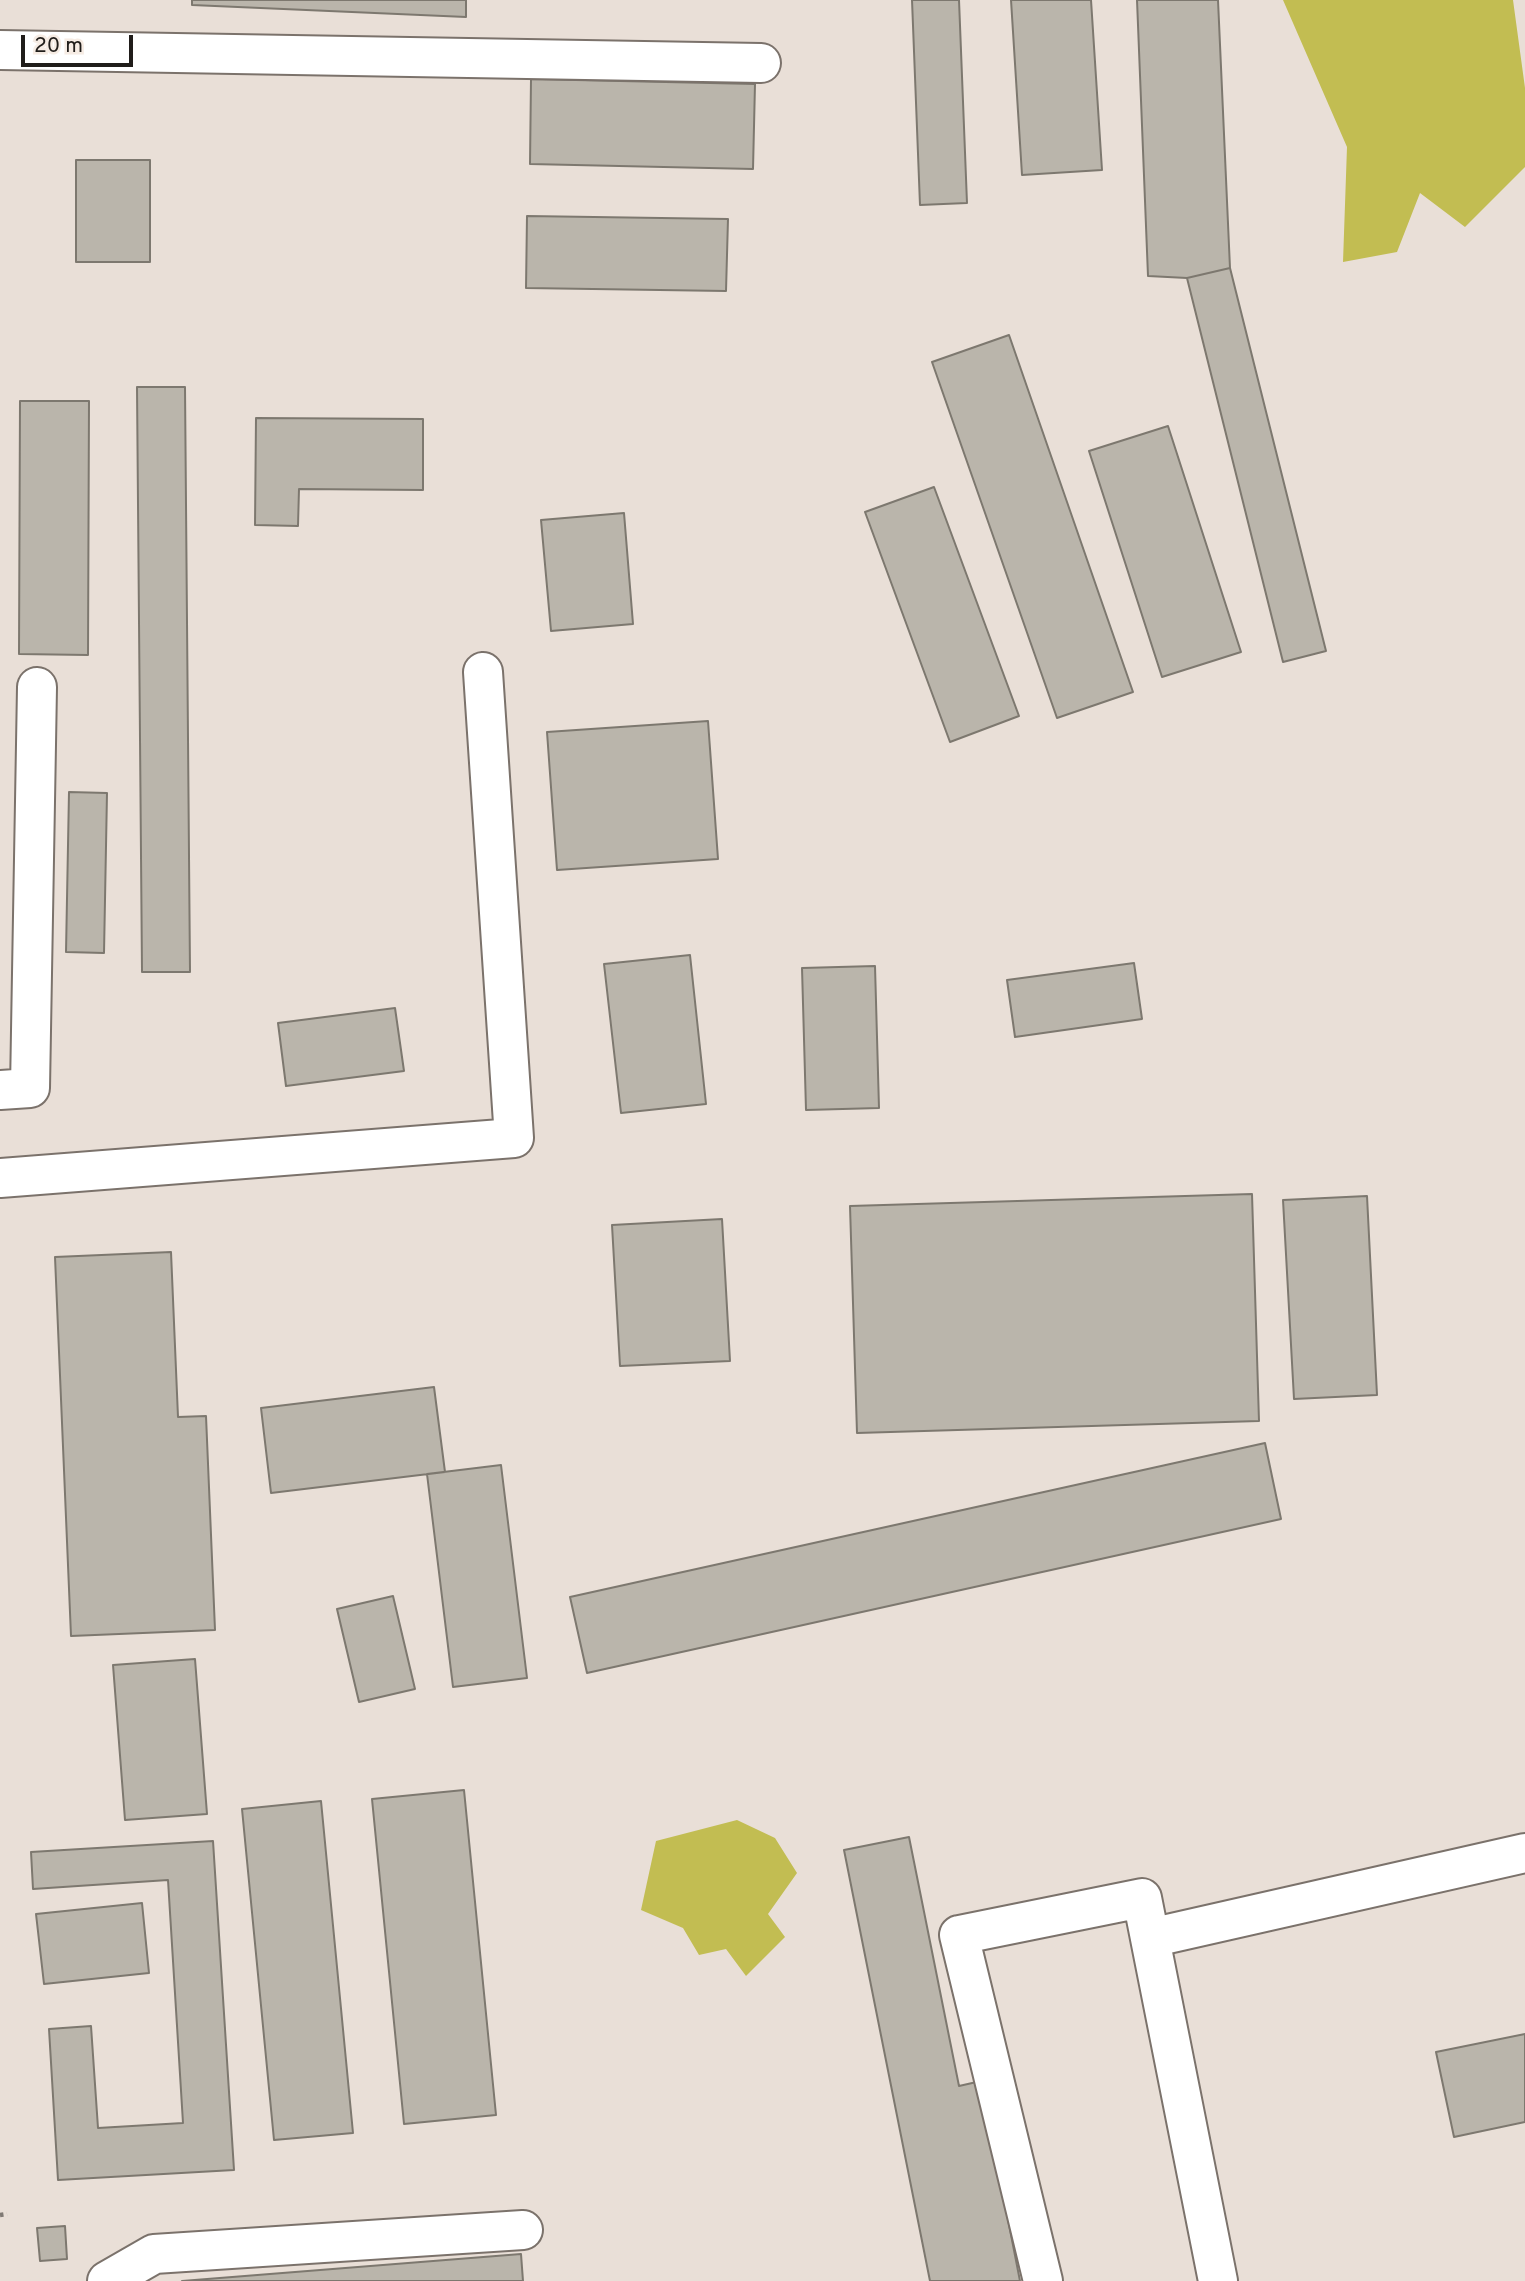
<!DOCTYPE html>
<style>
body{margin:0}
#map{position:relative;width:1525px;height:2281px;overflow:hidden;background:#e9dfd7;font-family:Overpass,sans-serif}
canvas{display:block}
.scale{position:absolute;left:21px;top:35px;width:112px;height:32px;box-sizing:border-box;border:4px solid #201d1a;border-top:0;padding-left:9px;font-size:21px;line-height:24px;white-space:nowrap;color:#201d1a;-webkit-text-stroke:5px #f6ece4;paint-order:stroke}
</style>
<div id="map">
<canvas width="1525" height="2281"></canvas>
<div class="scale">20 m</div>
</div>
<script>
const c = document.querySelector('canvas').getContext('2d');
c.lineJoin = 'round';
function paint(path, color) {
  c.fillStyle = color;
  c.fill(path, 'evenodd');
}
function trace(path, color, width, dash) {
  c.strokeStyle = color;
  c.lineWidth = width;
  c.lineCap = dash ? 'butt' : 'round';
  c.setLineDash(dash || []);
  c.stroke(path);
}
const water = new Path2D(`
 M1283,0H1513L1525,88V167L1465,227L1420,193L1397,252L1343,262L1347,147Z
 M737,1820L775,1838L797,1873L768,1914L785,1937L746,1976L726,1949L699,1955L683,1928L641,1910L656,1841Z`);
const building = new Path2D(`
 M192,0H466V17L192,5Z
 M912,0H959L967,203L920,205Z
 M1011,0H1091L1102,170L1022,175Z
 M1137,0H1218L1230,268L1187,278L1148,276Z
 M531,79L755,84L753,169L530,164Z
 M76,160H150V262H76Z
 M527,216L728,219L726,291L526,288Z
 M1230,268L1326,651L1283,662L1187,278Z
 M1009,335L1133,692L1057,718L932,362Z
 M137,387H185L190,972H142Z
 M20,401H89L88,655L19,654Z
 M256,418L423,419V490L299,489L298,526L255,525Z
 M1168,426L1241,652L1162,677L1089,451Z
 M934,487L1019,716L950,742L865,512Z
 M624,513L633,624L551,631L541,520Z
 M708,721L718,859L557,870L547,732Z
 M69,792L107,793L104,953L66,952Z
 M690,955L706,1104L621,1113L604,964Z
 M1134,963L1142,1019L1015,1037L1007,980Z
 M875,966L879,1108L806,1110L802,968Z
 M395,1008L404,1071L286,1086L278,1023Z
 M1252,1194L1259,1421L857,1433L850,1206Z
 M1367,1196L1377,1395L1294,1399L1283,1200Z
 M722,1219L730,1361L620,1366L612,1225Z
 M171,1252L178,1417L206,1416L215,1630L71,1636L55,1257Z
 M434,1387L445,1472L271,1493L261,1408Z
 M1265,1443L1281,1519L587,1673L570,1597Z
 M501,1465L527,1678L453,1687L427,1474Z
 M393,1596L415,1689L359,1702L337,1609Z
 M195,1659L207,1814L125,1820L113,1665Z
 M464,1790L496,2115L404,2124L372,1799Z
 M321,1801L353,2133L274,2140L242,1809Z
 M909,1837L959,2086L981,2081L1020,2281H930L844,1850Z
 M213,1841L234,2170L58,2180L49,2029L91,2026L98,2128L183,2123L168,1880L33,1889L31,1852Z
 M142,1903L149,1973L44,1984L36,1914Z
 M1525,2034V2122L1454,2137L1436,2052Z
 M65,2226L67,2259L40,2261L37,2228Z
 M521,2254L523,2281H182Z`);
const path = new Path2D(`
 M0,2215L7,2214`);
const minor = new Path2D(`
 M0,50L761,63
 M0,1090L30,1088L37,687
 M0,1178L514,1138L483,672
 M1150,1938L1525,1853
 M107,2281L154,2254L523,2230
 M1043,2281L959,1935L1142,1898L1218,2281`);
paint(water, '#c2bd52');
paint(building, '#bab5ab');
trace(building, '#7d786f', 2);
trace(minor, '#7b726b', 42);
trace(path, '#807a74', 4.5, [3.5, 3.5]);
trace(minor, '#fff', 38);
</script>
